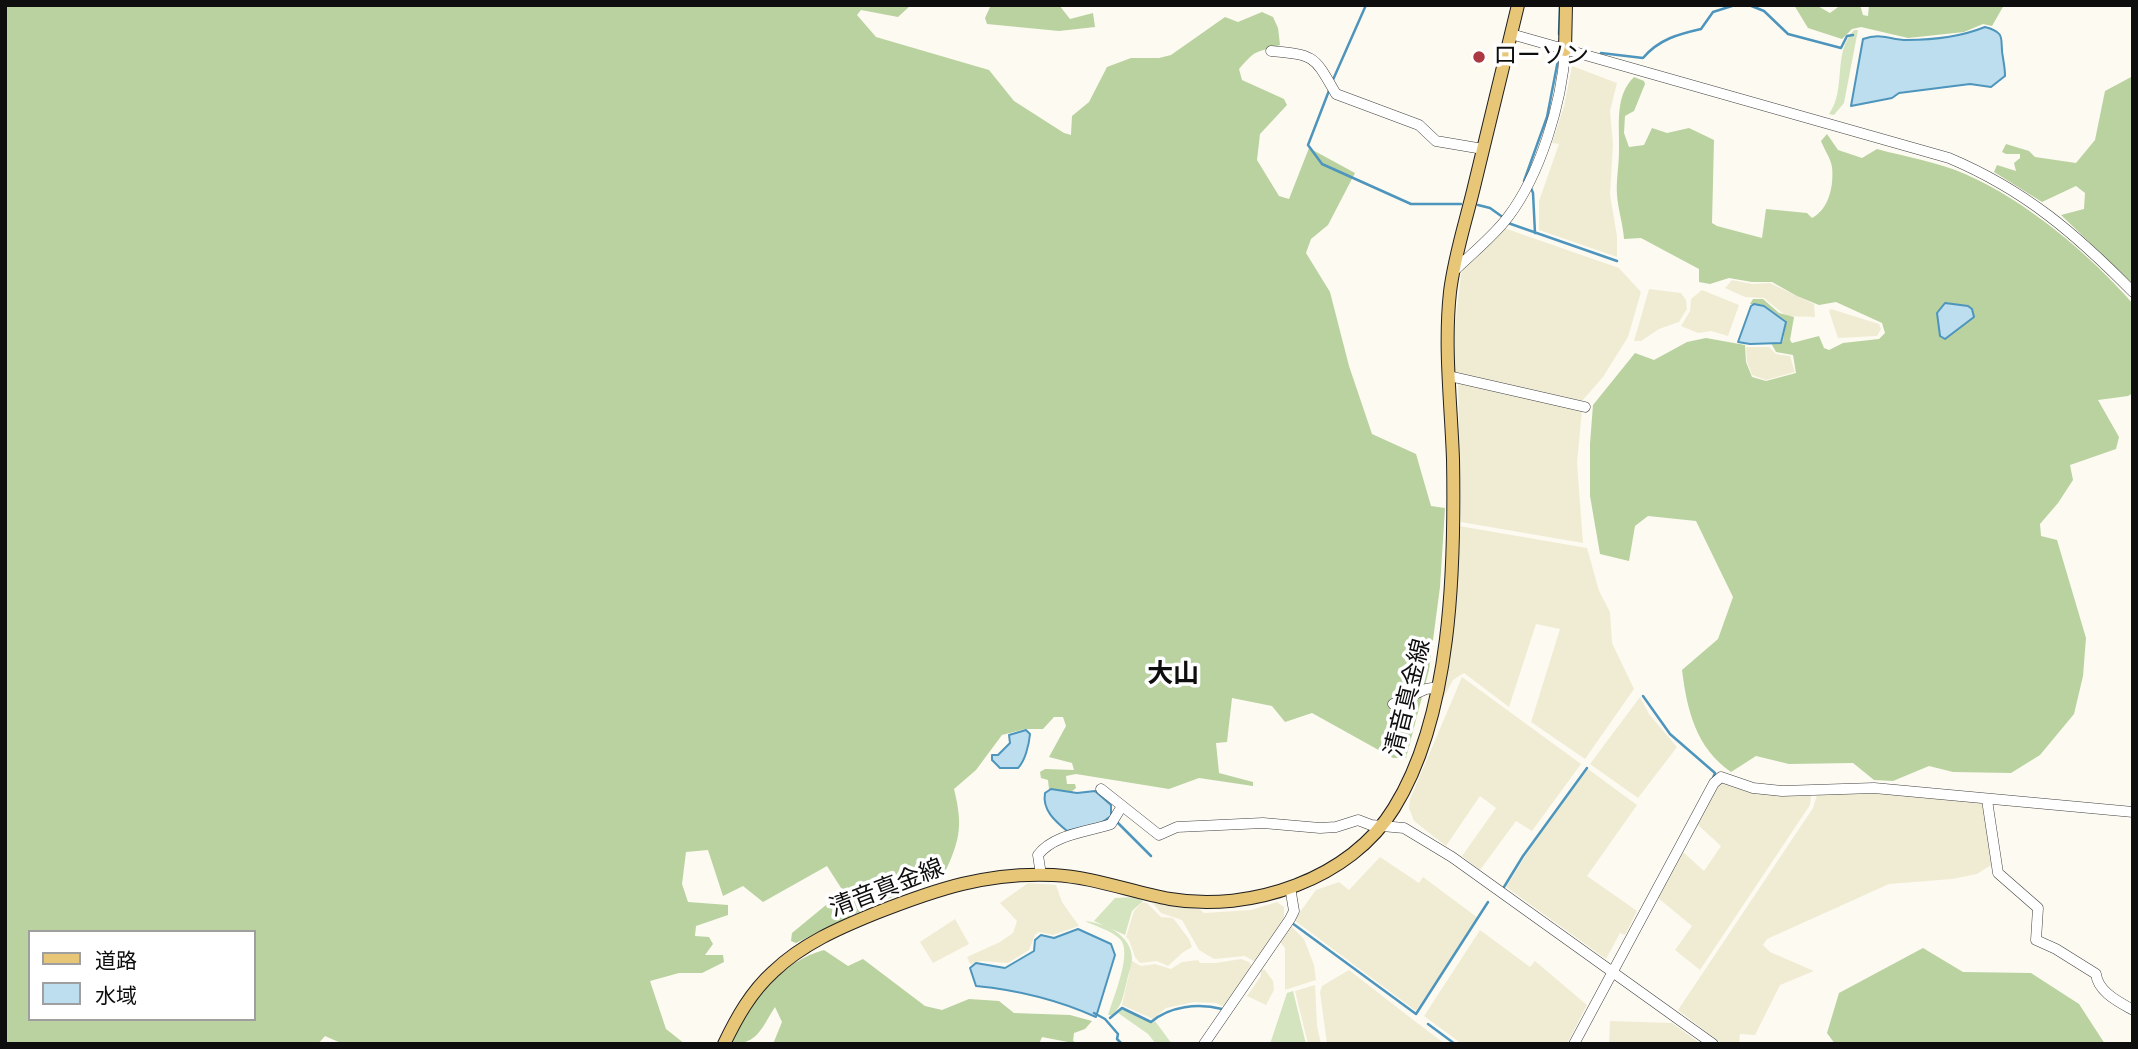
<!DOCTYPE html>
<meta charset="utf-8">
<style>
body{margin:0}
#map{position:relative;width:2138px;height:1049px;overflow:hidden;background:#fdfaf1;font-family:"Times New Roman","Noto Sans JP",serif}
canvas{display:block}
.frame{position:absolute;inset:0;border:7px solid #0e0e0e;pointer-events:none}
.legend{position:absolute;left:28px;top:930px;width:228px;height:91px;box-sizing:border-box;background:#fff;border:2px solid #9f9f9f;margin:0;padding:9px 12px;list-style:none;font-size:21px;color:#0e0e0e}
.legend li{display:flex;align-items:center;gap:14px;height:35px}
.legend b{width:35px;border:2px solid #9f9f9f}
</style>
<div id="map">
<canvas width="2138" height="1049"></canvas>
<div class="frame"></div>
<ul class="legend">
<li><b style="height:9px;background:#e7c678"></b>道路</li>
<li><b style="height:19px;background:#bcdeee"></b>水域</li>
</ul>
</div>
<script>
const c = document.querySelector('canvas').getContext('2d');
c.lineJoin = 'round';
function paint(path, color) {
  c.fillStyle = color;
  c.fill(path, 'evenodd');
}
function trace(path, color, width, dash) {
  c.strokeStyle = color;
  c.lineWidth = width;
  c.lineCap = dash ? 'butt' : 'round';
  c.setLineDash(dash || []);
  c.stroke(path);
}
function label(font, color, halo, rows, align = 'center') {
  c.font = font + ' "Times New Roman","Noto Sans JP",serif';
  c.lineWidth = 7;
  c.setLineDash([]);
  c.textBaseline = 'middle';
  c.strokeStyle = halo;
  c.fillStyle = color;
  for (const [text, x, y, turn = 0] of rows) {
    c.save();
    c.translate(x, y);
    c.rotate((+turn || 0) * Math.PI / 180);
    c.textAlign = isNaN(turn) ? turn : align;
    if (halo) c.strokeText(text, 0, 0);
    c.fillText(text, 0, 0);
    c.restore();
  }
}
const farmland = new Path2D(`
 M1572,66L1617,83L1610,111L1613,144L1610,195L1617,236V257L1539,230V201L1559,144L1552,143L1564,106Z
 M1504,228L1619,268L1641,292L1628,337L1603,377L1582,401L1454,373L1455,326L1461,274L1464,267Z
 M1732,280L1752,284L1770,283L1814,304L1815,317L1786,316L1764,298L1745,297L1725,288Z
 M1649,289L1681,293L1686,300L1687,309L1679,322L1659,329L1641,341H1634Z
 M1702,290L1739,305L1728,336L1711,331L1698,333L1681,326L1690,311L1691,299Z
 M1831,309L1879,324L1881,329L1877,336L1838,338L1829,311Z
 M1746,347H1769L1776,354L1790,356L1795,372L1766,380L1752,375L1747,362Z
 M1458,381L1582,410L1577,463L1583,543L1461,522Z
 M1459,526L1587,548L1599,591L1610,612L1612,643L1634,689L1585,759L1531,722L1560,629L1536,624L1509,707L1464,673L1453,680L1438,708L1448,668L1456,602Z
 M1462,677L1581,764L1532,831L1516,821L1480,870L1462,856L1496,808L1480,796L1446,846L1414,821L1409,808L1410,799Z
 M1640,697L1649,714L1677,747L1638,798L1590,764Z
 M1588,769L1637,805L1587,876L1637,911L1625,935L1620,933L1606,959L1506,887L1537,837Z
 M1726,782L1789,795L1811,796L1810,805L1700,970L1675,950L1692,926L1658,898L1682,851L1704,871L1721,846L1697,824L1719,783Z
 M1865,790L1983,801L1994,863L1977,874L1952,879L1889,884L1767,939L1763,945L1770,952L1814,971L1780,985L1755,1035L1740,1034L1739,1044H1722L1678,1010L1813,808L1817,795Z
 M1380,857L1419,883L1423,877L1478,918L1416,1011L1294,920L1316,890L1339,882L1349,890Z
 M1028,883L1056,885L1062,902L1079,926L1053,935L1039,932L1035,935L1029,950L1008,963L981,961L970,964L967,957L1000,942L1013,933L1017,921L1000,903Z
 M1151,901L1199,909L1204,913L1251,910L1277,902L1284,907V919L1255,962L1245,956L1214,959L1199,950L1182,920L1161,913Z
 M1142,902L1147,903L1161,917L1173,918L1189,939L1192,947L1182,953L1168,966L1157,961L1140,963L1135,957L1129,940L1126,937L1134,911Z
 M955,919L969,944L933,963L920,942Z
 M1291,926L1304,939L1314,965L1316,980L1285,990V948L1279,941Z
 M1480,930L1530,967L1535,961L1587,1005L1567,1044H1462L1424,1016Z
 M1241,959L1249,962L1252,966L1225,1007L1216,1003L1194,1002L1166,1008L1153,1019L1122,1005L1132,961L1141,966L1155,964L1171,969L1182,962L1198,960L1200,963H1216Z
 M1261,969L1265,970L1273,981L1274,990L1266,1005L1247,996L1261,976Z
 M1349,970L1416,1022L1445,1044H1327L1320,992L1322,986Z
 M1315,985L1317,1026L1321,1044H1308L1295,991Z
 M1610,1021L1672,1023L1701,1044H1609Z`);
const green = new Path2D(`
 M1854,30H1858L1844,103L1834,115L1829,114C1847,89 1832,53 1854,30Z
 M1135,897L1143,901L1132,911L1125,935L1094,921L1115,898Z
 M1085,921C1105,923 1132,935 1132,959C1132,966 1128,974 1127,981C1123,995 1123,1005 1112,1015H1108C1113,998 1133,952 1120,939C1112,931 1095,926 1085,921Z
 M1293,991L1306,1044H1270L1287,993Z
 M1122,1009L1152,1023L1155,1021L1172,1044H1156L1148,1034L1118,1013Z`);
const forest = new Path2D(`
 M5,5H911L898,17L861,10L857,15L876,37L989,70L1014,101L1064,133L1071,135L1072,116L1089,102L1107,67L1131,58H1159L1171,55L1225,17L1238,22L1262,12L1273,17L1278,28L1280,45C1255,54 1258,47 1239,69L1242,80L1284,99L1287,105L1260,134L1257,160L1279,196L1289,199L1309,148L1355,173L1328,225L1311,239L1306,253L1330,292L1349,366L1372,434L1416,454L1431,506L1445,508L1440,587L1429,670L1406,758H1393L1312,713L1285,722L1272,706L1232,698L1227,742L1216,743L1219,773L1253,782V786L1199,778L1169,789L1076,774L1066,776L1067,784H1075L1076,788L1071,792L1049,789L1048,780L1041,778L1040,772L1045,769L1074,770L1072,763L1049,757L1066,726L1063,717H1054L1043,729H1025L1002,735L976,770L954,789C964,829 959,842 942,879L879,902L796,943L791,941L792,933L843,891L827,866L763,902L743,886L723,896L708,850L686,852L682,884L688,902L728,905V915L696,926L695,936L709,937L713,944L705,955H723L724,962L702,973H679L650,981L666,1029L685,1044H343L325,1036L318,1044H5ZM30,932H254V1019H30Z
 M991,5H1059L1070,19L1093,13L1095,27L1059,31L987,24L985,18Z
 M1794,5H1816L1830,13L1841,5H1860L1863,15L1868,16L1869,5H2004L1992,26L1983,24L1964,32L1908,38L1861,27L1852,29L1842,39L1808,28Z
 M2133,76V284L2061,215L2084,209L2085,193L2076,186L2042,202L1994,172L1997,165L2016,171L2014,163L2020,158V154H2006L2002,152L2006,144L2029,151L2035,157L2076,163L2095,140L2105,91Z
 M1634,77L1644,81L1645,84L1634,111L1625,116L1624,133L1629,147L1644,145L1652,128L1667,133L1689,128L1714,140L1712,223L1717,226L1762,238L1766,209L1807,213L1812,218C1829,209 1834,186 1832,167C1831,159 1824,149 1821,141L1827,134L1838,150L1862,158L1877,149C1906,157 1938,162 1965,174C2025,200 2090,254 2133,304V393L2128,396L2098,400L2119,437L2116,449L2070,465L2073,480L2058,503L2040,524L2041,536L2057,540L2086,638L2083,676L2074,714L2040,755L2011,773L1953,772L1929,766L1893,781L1874,780L1853,763L1789,764L1756,756L1731,772C1696,748 1687,710 1682,670L1718,639L1733,597L1696,521L1648,516L1635,526L1629,561L1600,554L1590,496V444L1593,405L1635,353L1654,360L1687,342L1706,338L1745,345L1746,362L1752,377L1766,381L1796,373L1793,355L1776,352L1771,343L1780,344L1783,341L1786,321L1764,305L1750,304L1753,299H1763L1779,313L1794,317L1790,340L1792,343L1819,336L1824,348L1829,350L1843,343L1879,339L1885,333L1882,323L1836,302L1819,305L1797,296L1772,282H1752L1729,278L1710,284L1699,282V269L1641,238L1624,239C1623,224 1618,210 1617,195C1616,180 1619,166 1619,151C1620,125 1614,97 1634,77Z
 M1923,948L1963,972L2031,973L2079,1004L2105,1044H1835L1827,1033L1839,993Z
 M824,950L848,966L863,959L925,1006L942,1010L969,999L999,1001L1014,1013L1070,1015L1092,1021L1085,1029L1074,1033L1073,1041L1078,1044L1042,1037L1039,1044H773L782,1022L775,1007C762,1027 758,1044 732,1044C748,1003 782,961 824,950Z`);
const water = new Path2D(`
 M1985,27C2008,33 1999,40 2003,58C2004,64 2005,69 2005,76L1991,87L1970,84L1899,93L1892,98L1851,106L1863,39C1881,32 1890,40 1907,40C1934,40 1960,37 1985,27Z
 M1945,303L1968,306L1972,309L1974,317L1945,339L1940,336L1937,313Z
 M1754,304L1764,306L1786,322L1781,343L1750,344L1738,342L1751,306Z
 M1026,730L1030,734C1029,745 1025,761 1018,768H1000L992,760V755H998L1010,743L1009,735Z
 M1051,789L1077,793L1095,791L1111,805V816L1101,823L1067,831C1055,821 1042,810 1045,793Z
 M1078,929L1111,944L1115,955L1096,1017C1058,1000 1018,990 976,986L970,968L976,963L1005,968L1034,951L1035,940L1041,935L1054,938Z`);
const stream = new Path2D(`
 M1749,5L1764,11L1788,34L1841,48L1847,36L1853,35
 M1559,34L1560,5
 M1601,53L1643,58C1659,39 1679,34 1701,29L1713,12L1735,5
 M1332,82L1366,5
 M1330,88L1308,145L1322,164L1411,204H1461
 M1524,181L1547,117L1559,55
 M1531,188L1533,193L1535,233
 M1478,205L1490,208L1504,218
 M1508,223L1617,261
 M1643,696L1670,734L1715,773L1713,778
 M1115,820L1151,856
 M1504,887L1523,856L1587,768
 M1292,923L1416,1014
 M1094,1013L1105,1019L1118,1034L1117,1039L1122,1044
 M1416,1014L1488,902
 M1110,1018L1122,1008L1151,1022C1170,1006 1198,1003 1222,1009
 M1428,1024L1455,1044`);
const minor = new Path2D(`
 M1511,34L1949,158C2025,190 2076,234 2133,292
 M1271,51C1316,55 1314,56 1336,94L1419,125L1436,141L1483,149
 M1454,271C1471,254 1493,237 1508,217C1540,175 1562,103 1565,50
 M1449,376L1585,407
 M1393,704L1426,689L1438,687
 M1101,789L1159,835L1177,827L1263,823L1320,828L1336,827L1358,820L1371,825L1404,828L1452,857L1713,1044
 M1987,800L1998,873L2038,908L2036,940L2056,949L2096,974C2098,992 2119,1002 2133,1010
 M1041,875L1038,855C1054,834 1088,832 1111,824L1122,806
 M1204,1044L1290,919L1294,911L1290,887
 M1574,1044L1714,783L1721,777L1753,788L1782,791L1874,788L2133,812`);
const major = new Path2D(`
 M1565,50L1566,5
 M724,1044C737,1017 751,992 773,972C802,944 839,928 876,913C937,889 987,872 1053,875C1094,877 1131,892 1170,899C1250,913 1351,879 1394,808C1452,715 1455,567 1453,459C1451,404 1444,347 1450,292C1454,258 1465,224 1473,191C1488,129 1503,67 1518,5`);
const markers = [
 [1479,57,7,"#ac3844"]
];
const poiNames = [
 ["ローソン",1493,57]
];
const streetNames = [
 ["清音真金線",1409,698,-76],
 ["清音真金線",887,889,-21]
];
const neighbourhoodNames = [
 ["大山",1173,675]
];
paint(farmland, '#f0ecd4');
paint(green, '#d4e4bf');
paint(forest, '#b9d2a0');
paint(water, '#bcdeee');
trace(water, '#4d95bc', 2);
trace(stream, '#4d95bc', 2.5);
trace(minor, '#414141', 11);
trace(major, '#1f1f1f', 14);
trace(minor, '#fff', 10);
trace(major, '#e7c678', 12);
for (const [x, y, r, color] of markers) {
  const dot = new Path2D();
  dot.arc(x, y, r, 0, 2 * Math.PI);
  c.fillStyle = color;
  c.fill(dot);
  trace(dot, '#fff', 2.5);
}
label('24px', '#0e0e0e', '#fff', poiNames, 'left');
label('24px', '#0e0e0e', '#fff', streetNames);
label('bold 26px', '#0e0e0e', '#fff', neighbourhoodNames);
</script>
